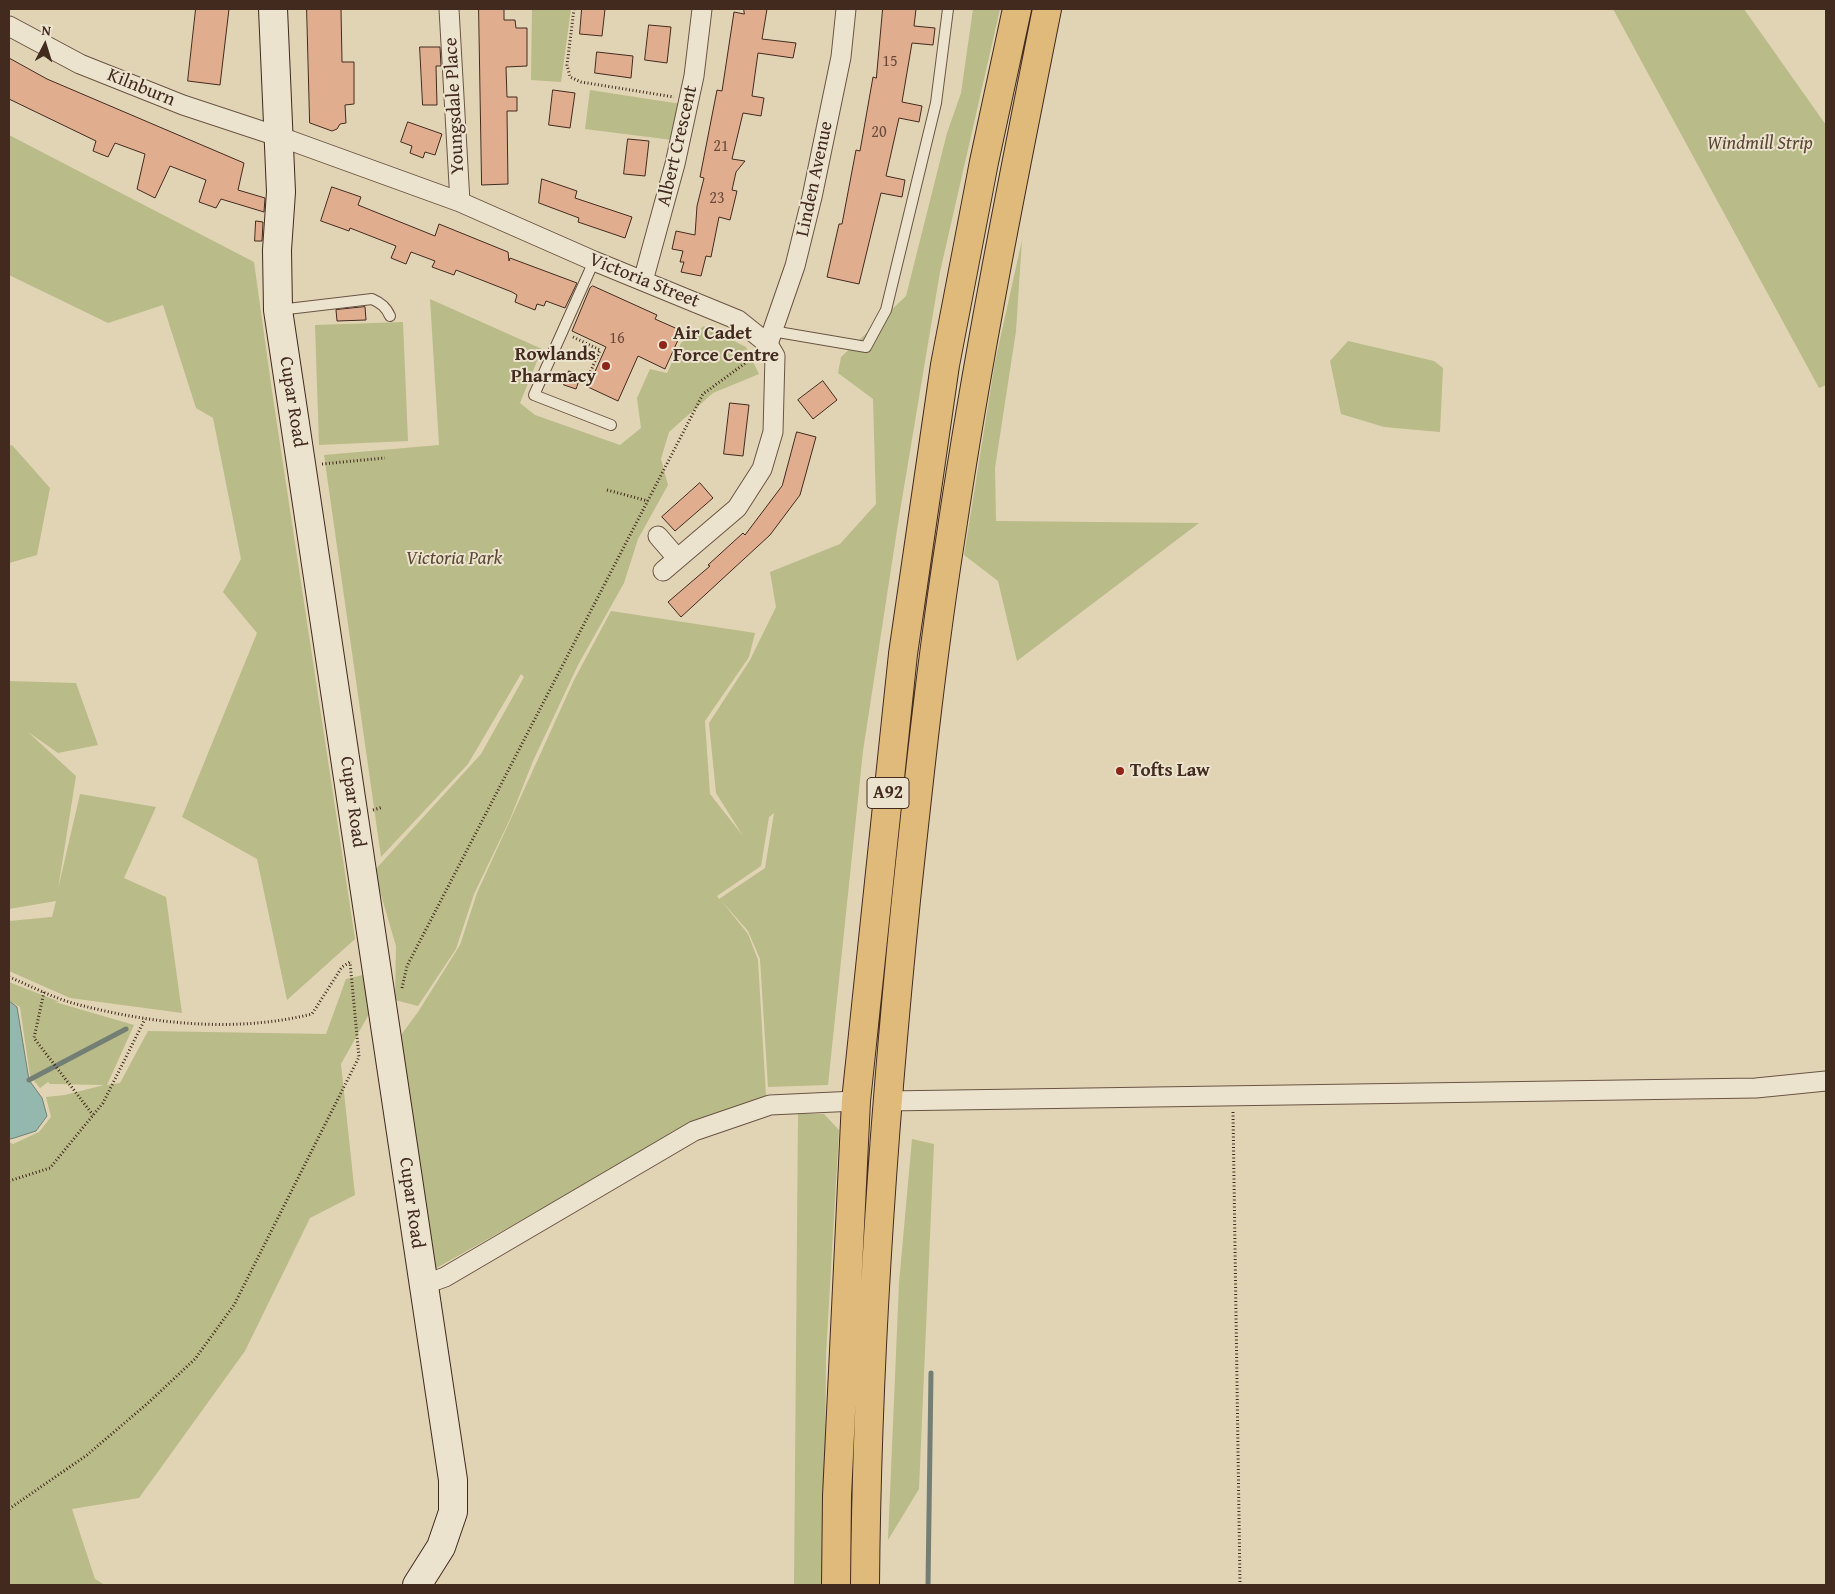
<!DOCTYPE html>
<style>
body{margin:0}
#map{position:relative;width:1835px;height:1594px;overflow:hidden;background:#e1d4b4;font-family:"Gentium Book Plus",serif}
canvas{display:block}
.frame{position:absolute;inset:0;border:10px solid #422a1f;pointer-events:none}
.north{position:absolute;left:20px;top:20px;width:50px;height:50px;-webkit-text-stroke:4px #ece3ce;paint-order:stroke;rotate:5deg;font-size:14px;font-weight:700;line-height:20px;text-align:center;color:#422a1f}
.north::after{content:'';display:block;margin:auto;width:18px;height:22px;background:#422a1f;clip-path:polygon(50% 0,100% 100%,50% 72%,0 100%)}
</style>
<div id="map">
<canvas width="1835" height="1594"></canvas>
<div class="frame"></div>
<div class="north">N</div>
</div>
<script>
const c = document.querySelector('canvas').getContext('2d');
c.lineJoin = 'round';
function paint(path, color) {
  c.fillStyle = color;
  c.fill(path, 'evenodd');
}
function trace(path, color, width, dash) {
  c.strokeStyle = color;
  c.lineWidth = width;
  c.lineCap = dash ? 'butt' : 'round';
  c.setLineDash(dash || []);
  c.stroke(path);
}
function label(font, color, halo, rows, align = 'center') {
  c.font = font + ' "Gentium Book Plus",serif';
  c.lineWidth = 4;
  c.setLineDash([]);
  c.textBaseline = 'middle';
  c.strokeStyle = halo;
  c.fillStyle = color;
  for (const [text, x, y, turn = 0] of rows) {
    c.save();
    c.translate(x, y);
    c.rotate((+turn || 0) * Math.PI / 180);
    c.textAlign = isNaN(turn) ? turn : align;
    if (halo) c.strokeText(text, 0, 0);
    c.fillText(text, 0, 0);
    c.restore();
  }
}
const green = new Path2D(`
 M532,9H571L561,82L531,80Z
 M973,9H1000L940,272L899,517L863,751L828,1085L768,1087L760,959L748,931L720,899L748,934L758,960L766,1096L702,1118L433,1270L398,1039L418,1012L460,945L477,893L574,680L611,611L755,633L749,657L705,721L710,794L743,836L716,793L709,723L750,660L776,607L770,572L840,544L876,504L873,399L838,373L841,357L906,296L947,133L961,93ZM774,813L765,868L719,899L717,896L761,866L769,817Z
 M1613,9H1744L1826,125V385L1819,388Z
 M590,90L681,104L672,140L585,129Z
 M9,135L254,262L272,391L355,939L287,1000L257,859L182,817L257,633L223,592L241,559L213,418L196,408L163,305L108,323L9,275Z
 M1022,240L1016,331L995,468L996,521L1199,523L1017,661L998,581L964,555L995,362Z
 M430,299L542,349L520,403L535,415L620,445L641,428L637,398L650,369L667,373L681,343L704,326L746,347L759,374L713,393L669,432L661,459L668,485L638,539L624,583L578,665L533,761L510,819L474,894L456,949L418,1006L395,1000L396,946L374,871L481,754L524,677L521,674L468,764L381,857L324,455L439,445Z
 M403,322L408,441L319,445L315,325Z
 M1348,341L1434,361L1443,368L1440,432L1384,427L1341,414L1330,361Z
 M12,445L50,488L37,555L9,563V446Z
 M9,681L76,683L98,745L58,753L28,732L76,776L58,889L80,794L156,807L124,878L166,897L182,1013L70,998L9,971V921L52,917L56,901L9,909Z
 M363,975L374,1005L341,1064L355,1195L310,1218L245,1351L139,1498L72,1509L95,1579L105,1585H9V1142L13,1144L39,1132L51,1117L46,1097L65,1095L104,1085L50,1084L48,1082L40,1088L30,1076L20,1007L9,1001V982L60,1002H55L134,1025L107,1085L120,1083L148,1031L326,1034L346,979Z
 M798,1114H824L839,1130L826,1355L824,1585H794Z
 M912,1139L934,1144L919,1489L888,1540L899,1283Z`);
const water = new Path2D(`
 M9,1001L17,1007L29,1080L42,1098L47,1116L36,1131L11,1139L9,1138Z`);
const stream = new Path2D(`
 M29,1080L126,1029
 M928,1585L931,1373`);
const building = new Path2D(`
 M196,9H229L220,85L188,81Z
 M307,9H341L342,62H354V104L345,105L346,123L340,124L337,129L332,131L310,123Z
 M479,9H504V20H515L516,28H527V66L506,67L507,97H517V111H507L508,184L482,185Z
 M582,9H605L602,36L580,34Z
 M744,9H767L762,39L796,43L793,58L758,53L752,96L764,98L761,116L743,113L732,159L745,161L736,172L732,190L737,191L730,220L719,217L711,257L706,256L701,276L681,272L684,262H680L683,251L672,249L676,231L695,235L697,206L704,178L700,177L717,90L722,91L734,12L744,14Z
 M883,9H916L914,26L935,28L933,45L912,43L902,102L922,106L919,122L899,118L886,176L905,180L902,197L881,193L859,284L827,277L839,224H842L856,150L860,151L873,77L876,78Z
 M649,25L671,27L667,63L645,60Z
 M420,47H440L441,66H436L437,105H423Z
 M597,52L633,56L631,78L595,73Z
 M9,58L47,79L244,163L238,190L265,198L264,212L221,199L216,208L199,202L206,180L170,166L155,198L137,189L145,154L115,143L108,157L93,151L96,141L9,99Z
 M553,90L575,93L570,128L549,125Z
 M408,122L442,134L435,155L425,152L423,158L410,153L412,146L401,142Z
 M628,139L649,141L645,176L624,174Z
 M542,179L577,191L575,198L632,217L625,238L578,222L579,218L539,203Z
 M332,187L361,197L358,205L435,236L439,224L508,252L509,261L510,258L577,283L565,308L546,301L544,306L537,304L535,310L515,302L517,295L512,292L456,270L454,275L432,267L435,261L411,252L406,264L391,258L396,246L350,228L349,231L321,221Z
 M256,221L263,222L262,241H255Z
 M593,286L657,315L655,319L682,331L665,369L638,356L618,401L588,387L606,347L572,331L590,288Z
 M365,307L366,320L337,321L336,310Z
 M569,371L581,375L576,389L564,385Z
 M823,381L837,400L813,419L798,400Z
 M730,403L749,405L743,456L724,454Z
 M797,432L816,437L800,495L770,535L681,617L668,602L710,566L708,565L743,533L745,535L782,486Z
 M700,483L713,498L675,531L662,517Z`);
const path = new Path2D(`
 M574,9L567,65L570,77L581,82L674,97
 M573,337L600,350L585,384
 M526,356L535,360
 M322,464L385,458
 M607,490L648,501
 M373,810L383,807
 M9,977C31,986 53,998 76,1004C152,1024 235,1033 312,1014L342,967L350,962
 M402,988L407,966L703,394L755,356
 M44,992L34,1038L93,1115
 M1233,1112L1240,1585
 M9,1181L50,1168L103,1103L145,1019
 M9,1509L87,1455L148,1403L195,1359L234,1305L359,1057L350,962`);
const service = new Path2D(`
 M594,261L534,395L611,425
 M279,310L372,299C381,303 386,307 390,316
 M772,331L866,347L886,310L936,103L948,9`);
const minor = new Path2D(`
 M449,9L460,202
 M9,26L80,64L183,105L289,140L460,202L594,261L738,320L768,344L775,356L773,432L762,469L737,508L663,571
 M643,281L675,164L694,76L702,9
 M768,344L795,266L812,197L841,57L846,9
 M658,536L677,558
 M887,1101L1756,1088L1826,1081
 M423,1285L445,1277L694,1131L770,1105L856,1101`);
const secondary = new Path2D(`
 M273,9L281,192L277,250L278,310L453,1480V1512L441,1547L417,1585`);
const trunk = new Path2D(`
 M836,1585L837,1496L856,1101L903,654L945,365L984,162L1017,9
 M865,1585C867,1357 883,1127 906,900C919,778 932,656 951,535C977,359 1012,184 1047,9`);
const markers = [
 [663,345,5,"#8f2418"],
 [606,366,5,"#8f2418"],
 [1120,771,5,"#8f2418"]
];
const numberNames = [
 ["15",890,62],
 ["20",879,133],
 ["21",721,147],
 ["23",717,199],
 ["16",617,339]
];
const shields = [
 [888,793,42]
];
const shieldNames = [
 ["A92",888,793]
];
const streetNames = [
 ["Kilnburn",141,88,22],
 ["Youngsdale Place",455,106,-93],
 ["Albert Crescent",678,146,-77],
 ["Linden Avenue",815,179,-78],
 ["Victoria Street",644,281,22],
 ["Cupar Road",292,402,81],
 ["Cupar Road",352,802,82],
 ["Cupar Road",411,1203,82]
];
const parkNames = [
 ["Windmill Strip",1760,144],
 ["Victoria Park",454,559]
];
const poiNames = [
 ["Air Cadet",673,334],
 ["Force Centre",673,356],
 ["Rowlands",596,355,"right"],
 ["Pharmacy",596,377,"right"],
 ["Tofts Law",1130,771]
];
paint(green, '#b9bb89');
paint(water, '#94b8ad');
trace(water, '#737f74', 1);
trace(stream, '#737f74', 5);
paint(building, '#e1ad8f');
trace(building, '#422a1f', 1);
trace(service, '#6a5444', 12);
trace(minor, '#6a5444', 21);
trace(secondary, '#422a1f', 30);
trace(trunk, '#422a1f', 30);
trace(path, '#422a1f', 3, [1, 2.5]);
trace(service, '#ece3ce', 10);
trace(minor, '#ece3ce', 19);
trace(secondary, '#ece3ce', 28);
trace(trunk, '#e0ba7a', 28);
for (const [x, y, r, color] of markers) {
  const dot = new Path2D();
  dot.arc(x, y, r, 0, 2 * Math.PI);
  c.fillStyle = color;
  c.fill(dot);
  trace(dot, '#ece3ce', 2);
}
label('16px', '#6a4b3b', null, numberNames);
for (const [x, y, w] of shields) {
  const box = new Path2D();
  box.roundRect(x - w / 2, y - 15.5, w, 31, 4);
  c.fillStyle = '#ece3ce';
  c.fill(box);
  trace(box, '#422a1f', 1);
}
label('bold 18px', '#422a1f', null, shieldNames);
label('19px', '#422a1f', '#ece3ce', streetNames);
label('italic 19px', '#5a4734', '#ece3ce', parkNames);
label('bold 19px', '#422a1f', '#ece3ce', poiNames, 'left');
</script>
